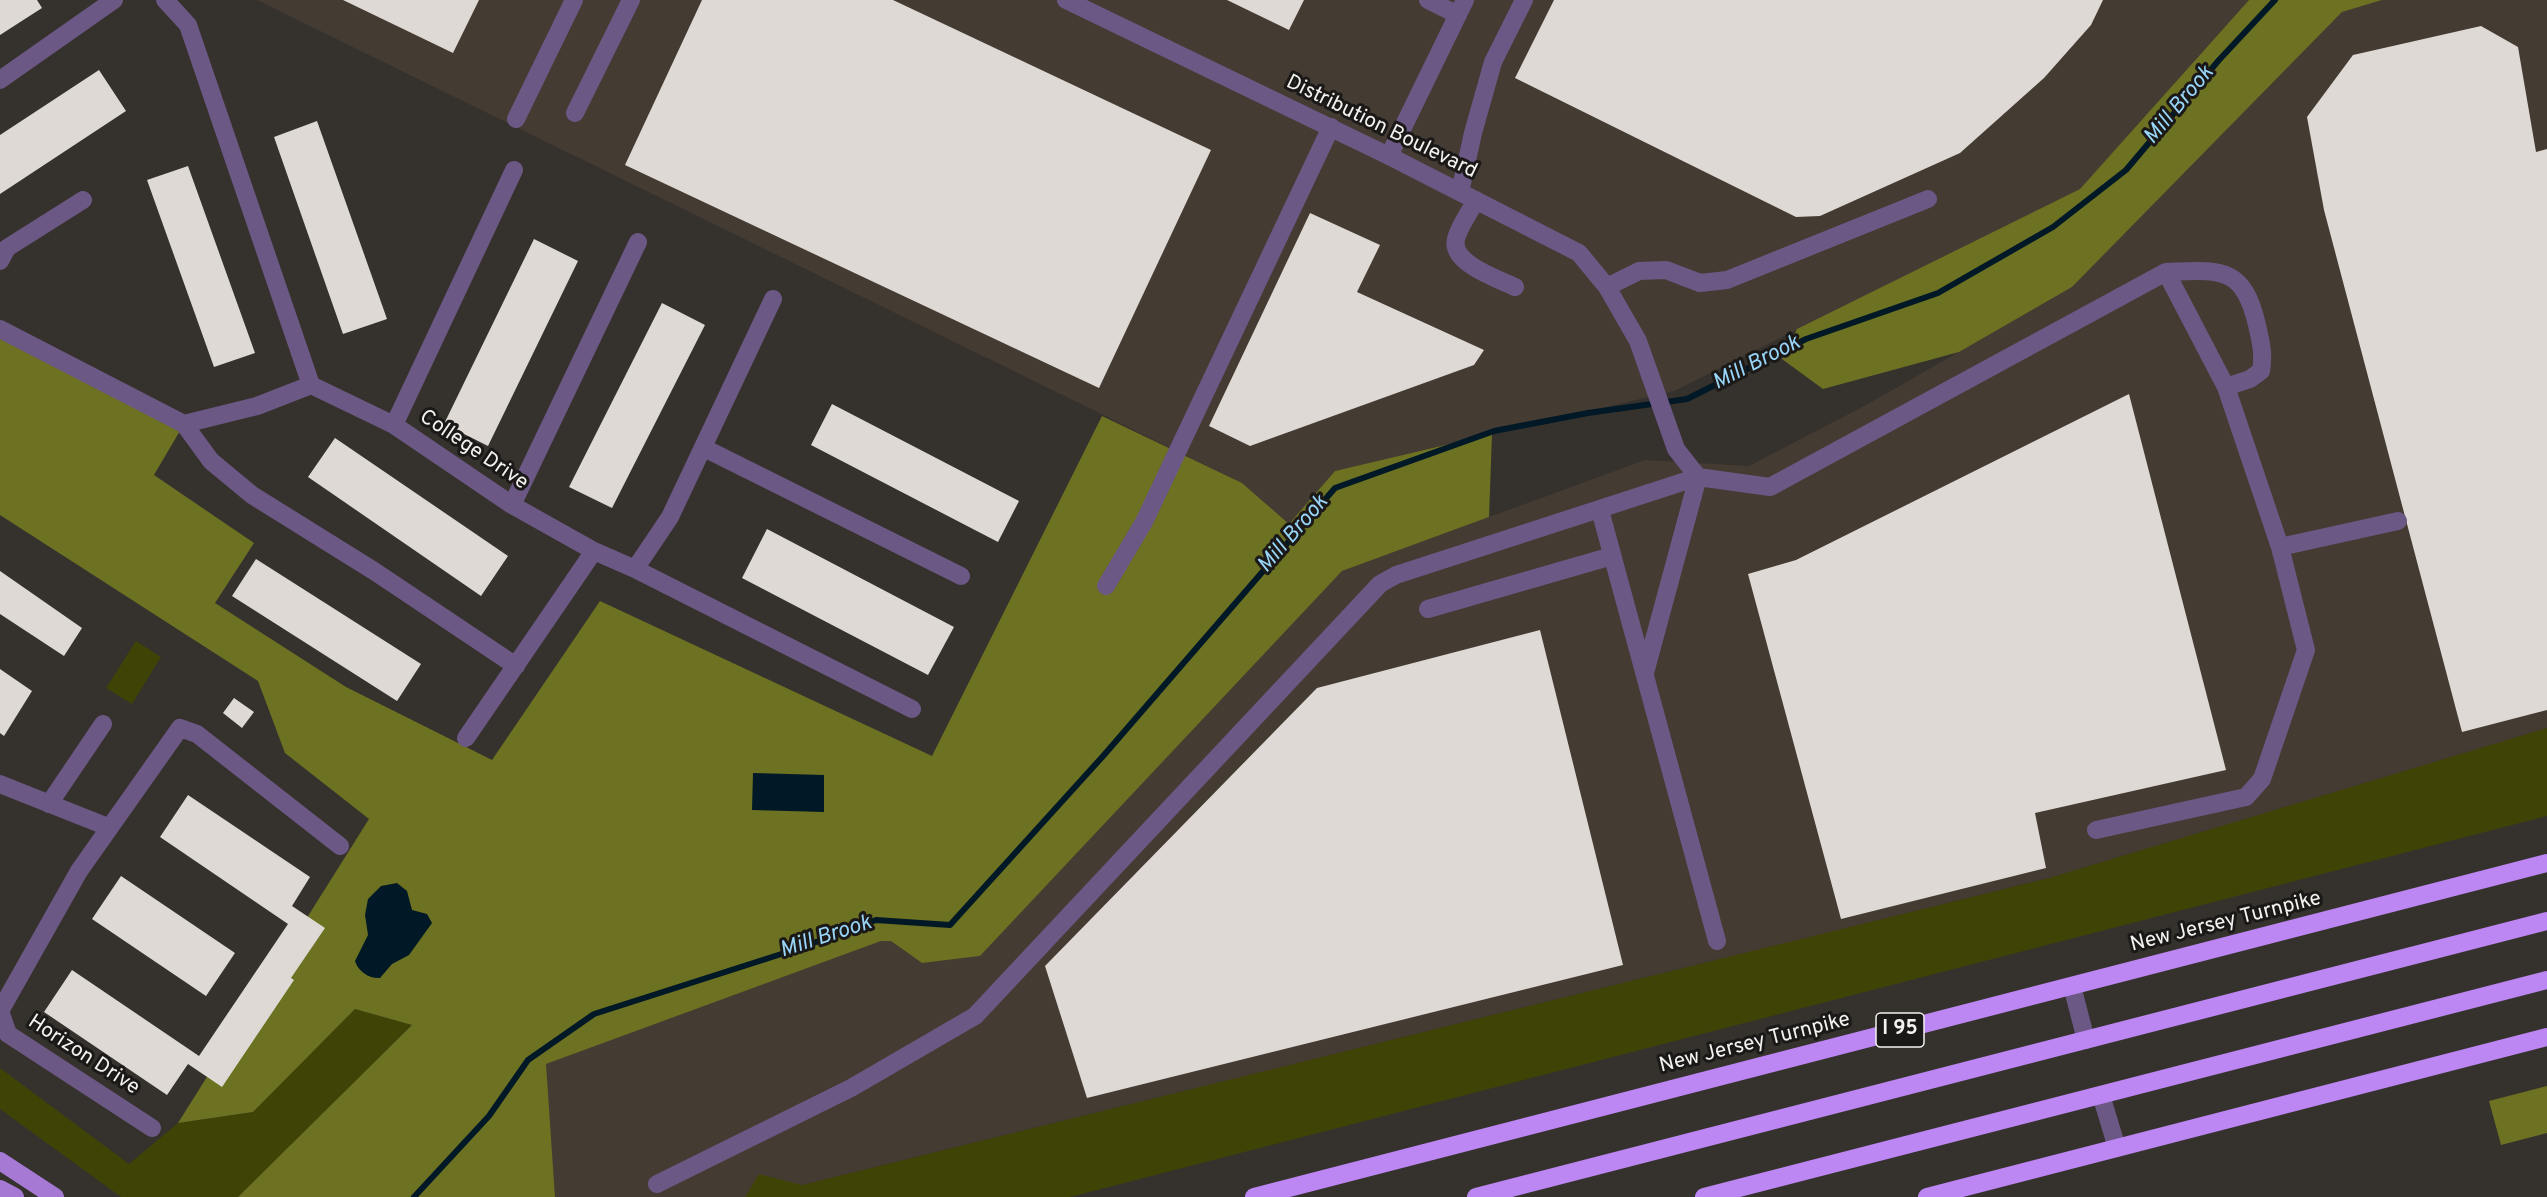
<!DOCTYPE html>
<style>
body{margin:0}
canvas{display:block;background:#35312d}
</style>
<canvas width="2547" height="1197"></canvas>
<script>
const c = document.querySelector('canvas').getContext('2d');
c.lineJoin = 'round';
function paint(path, color) {
  c.fillStyle = color;
  c.fill(path, 'evenodd');
}
function trace(path, color, width, dash) {
  c.strokeStyle = color;
  c.lineWidth = width;
  c.lineCap = dash ? 'butt' : 'round';
  c.setLineDash(dash || []);
  c.stroke(path);
}
function label(font, color, halo, rows, align = 'center') {
  c.font = font + ' Overpass,sans-serif';
  c.lineWidth = 6;
  c.setLineDash([]);
  c.textBaseline = 'middle';
  c.strokeStyle = halo;
  c.fillStyle = color;
  for (const [text, x, y, turn = 0] of rows) {
    c.save();
    c.translate(x, y);
    c.rotate((+turn || 0) * Math.PI / 180);
    c.textAlign = isNaN(turn) ? turn : align;
    if (halo) c.strokeText(text, 0, 0);
    c.fillText(text, 0, 0);
    c.restore();
  }
}
const built = new Path2D(`
 M257,0H2249L2080,189L1674,391L1335,471L1289,524L1242,483Z
 M2382,0H2547V728L2049,878L802,1185L786,1197H555L545,1064L881,941H891L922,963L980,956L1342,571L1645,460L1749,466L1868,404L2072,287L2342,12Z`);
const green = new Path2D(`
 M136,641L161,657L132,704L106,688Z
 M2547,728V816L1070,1197H745L759,1174L802,1185L2049,878Z
 M355,1009L412,1025L238,1197H121L0,1109V1068L129,1164L178,1123L253,1112Z`);
const forest = new Path2D(`
 M2249,0H2382L2342,12L2072,287L1959,352L1823,389L1782,359L1797,329L2080,189Z
 M0,324L184,424L154,475L254,543L215,603L346,687L492,760L600,601L932,756L1102,416L1242,483L1289,524L1335,471L1492,434L1489,517L1342,571L980,956L922,963L891,941H881L546,1064L555,1197H238L412,1025L355,1009L253,1112L178,1123L369,819L285,753L258,681L0,515Z
 M2547,1086V1133L2501,1145L2489,1101Z`);
const water = new Path2D(`
 M753,773L824,775V812L752,810Z
 M397,883L407,891L412,910L427,914L432,923L409,955L392,964L380,978C369,979 358,971 355,961L368,935L365,915L368,899L381,886Z`);
const stream = new Path2D(`
 M414,1197L489,1116L528,1060L594,1014L797,949L876,920L950,925L1104,755L1335,488L1494,431L1588,413L1687,399L1806,339L1938,293L2053,227L2126,170L2219,60L2275,0`);
const building = new Path2D(`
 M0,0H37L42,8L0,35Z
 M343,0H479L453,53Z
 M702,0H893L1211,150L1099,388L625,165Z
 M1227,0H1304L1289,30Z
 M1554,0H2103L2091,25L2044,78L1960,153L1820,216L1796,217L1515,78Z
 M2481,26L2518,47L2536,152L2547,149V710L2462,732L2324,210L2307,117L2353,55Z
 M99,70L126,111L0,194V135Z
 M317,121L387,319L343,334L274,137Z
 M188,166L255,353L214,367L147,180Z
 M1310,213L1380,245L1357,292L1484,350L1474,365L1250,446L1209,426Z
 M534,239L578,261L488,446L444,424Z
 M662,303L705,325L612,508L569,487Z
 M2129,394L2226,770L2035,813L2046,868L1841,919L1748,574L1796,560Z
 M832,404L1019,501L998,542L811,445Z
 M335,438L508,556L481,596L308,477Z
 M767,529L954,627L928,675L742,578Z
 M256,559L421,664L397,701L232,596Z
 M0,571L82,628L64,656L0,614Z
 M1540,630L1623,965L1087,1098L1045,966L1317,688Z
 M0,669L32,691L4,736L0,733Z
 M234,698L254,712L242,728L223,713Z
 M188,795L310,877L292,906L325,928L291,978L294,980L222,1087L188,1064L167,1095L44,1012L72,970L199,1056L288,924L160,837Z
 M121,876L235,953L206,996L92,919Z`);
const minor = new Path2D(`
 M165,0L188,25L311,385
 M1066,0L1389,156L1579,253L1607,287L1638,341L1676,449L1698,477L1770,487L2166,272L2226,387L2280,547L2306,650L2262,779L2246,797L2096,830
 M1428,0L1458,15
 M0,80L114,0
 M575,113L631,0
 M516,119L574,0
 M1389,156L1465,0
 M1460,192L1473,133L1493,62L1524,0
 M1476,200C1470,212 1459,226 1456,239C1450,263 1498,279 1515,287
 M0,261L7,248L83,200
 M2166,272C2220,270 2243,265 2257,325C2261,342 2264,355 2261,371L2250,379L2226,387
 M1607,287L1639,271L1666,270L1700,283L1727,280L1928,199
 M0,329L184,424L257,406L311,385L394,425L512,505L594,551L635,569L912,709
 M184,424L211,461L252,495L374,571L516,666
 M394,425L514,170
 M704,448L961,576
 M512,505L638,242
 M1600,510L1717,941
 M2280,547L2398,521
 M635,569L670,517L773,299
 M1106,586L1144,522L1331,127
 M1428,609L1612,556
 M1645,673L1698,477
 M466,738L594,551
 M0,784L108,827
 M49,804L103,724
 M2072,986L2086,1040
 M2101,1095L2117,1148
 M152,1128L8,1034L0,1011L79,871L180,728L197,734L340,846
 M657,1184L851,1088L975,1016L1380,584L1396,575L1698,477`);
const major = new Path2D(`
 M0,1161L55,1197
 M0,1189L15,1197`);
const highway = new Path2D(`
 M1254,1197L2547,863
 M1476,1197L2547,921
 M1704,1197L2547,980
 M1927,1197L2547,1037`);
const shields = [
 [1900,1030,48]
];
const shieldNames = [
 ["I 95",1900,1030]
];
const streetNames = [
 ["Distribution Boulevard",1381,128,26],
 ["College Drive",473,451,34],
 ["New Jersey Turnpike",2226,923,-14],
 ["New Jersey Turnpike",1755,1044,-14],
 ["Horizon Drive",83,1056,33]
];
const waterNames = [
 ["Mill Brook",2180,106,-50],
 ["Mill Brook",1757,364,-27],
 ["Mill Brook",1294,535,-49],
 ["Mill Brook",826,938,-18]
];
paint(built, '#443b33');
paint(green, '#404306');
paint(forest, '#6d7122');
paint(water, '#011926');
trace(stream, '#011926', 6);
paint(building, '#ded9d4');
trace(minor, '#6c5884', 18);
trace(major, '#a67ad4', 18);
trace(highway, '#bc86f3', 18);
for (const [x, y, w] of shields) {
  const box = new Path2D();
  box.roundRect(x - w / 2, y - 17, w, 34, 4.5);
  c.fillStyle = '#1b1918';
  c.fill(box);
  trace(box, '#f4f2ef', 1.5);
}
label('bold 20px', '#f4f2ef', null, shieldNames);
label('21px', '#f4f2ef', '#1b1918', streetNames);
label('italic 22px', '#98d5f8', '#1b1918', waterNames);
</script>
